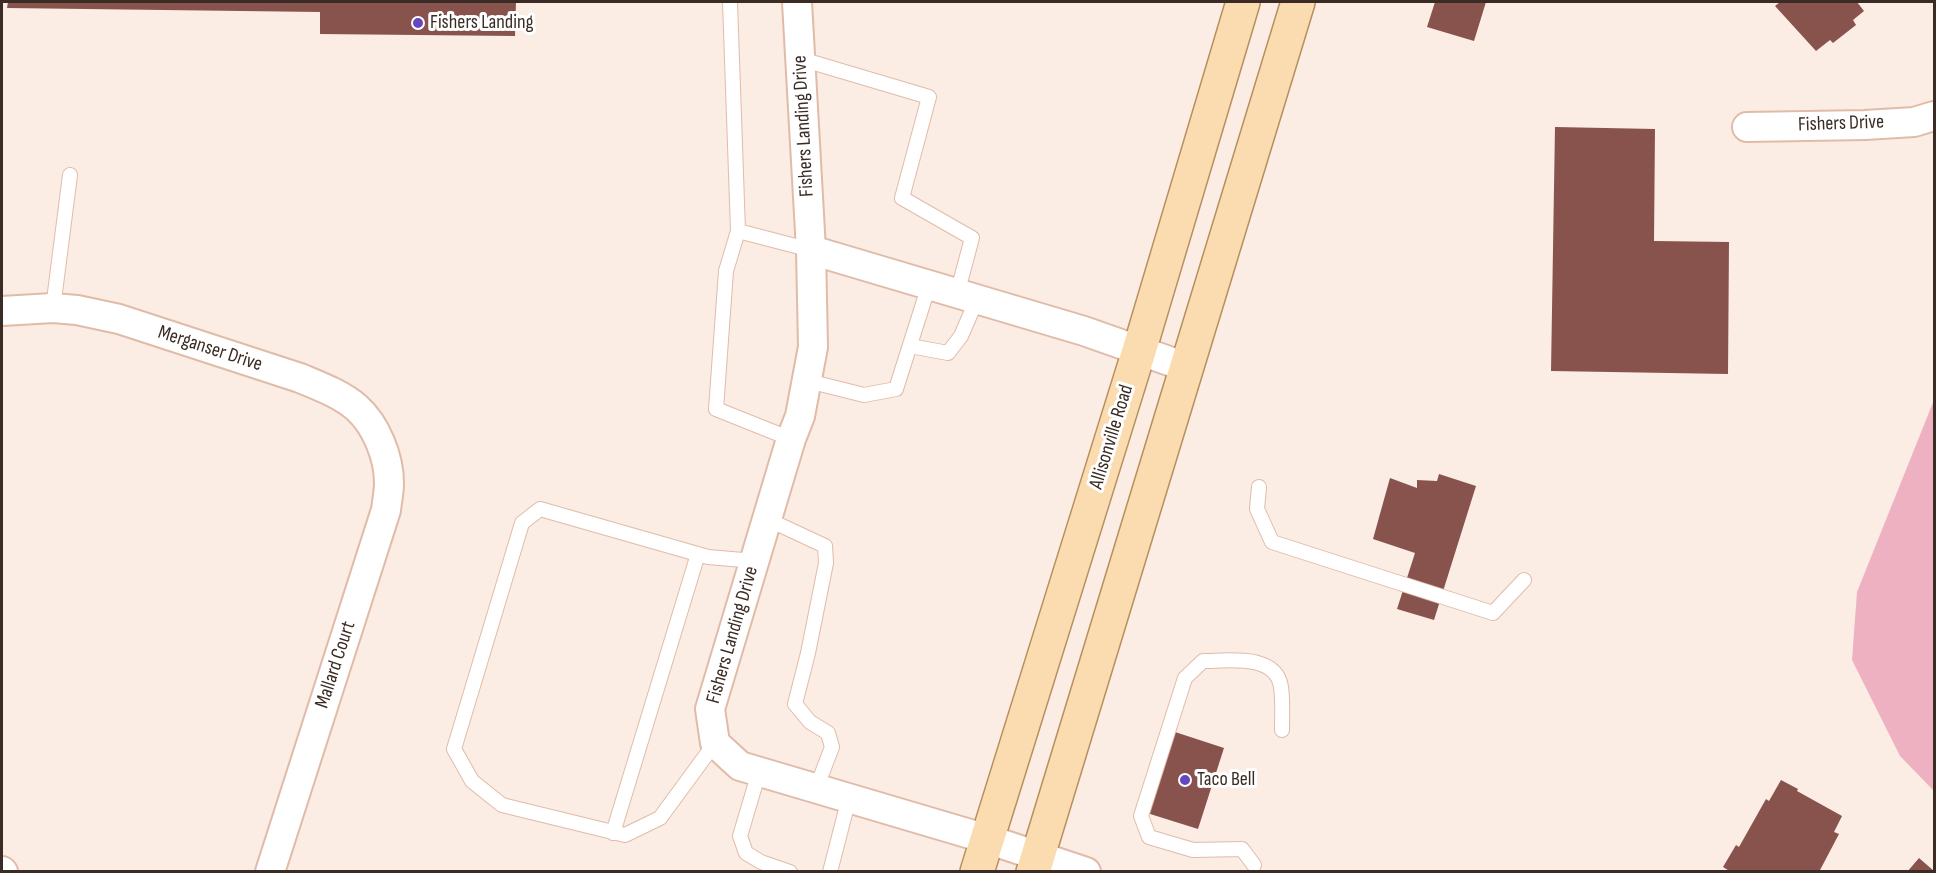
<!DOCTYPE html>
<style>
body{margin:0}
#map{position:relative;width:1936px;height:873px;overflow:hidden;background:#fbece4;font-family:"Sofia Sans Condensed",sans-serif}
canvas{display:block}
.frame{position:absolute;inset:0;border:3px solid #3a2c24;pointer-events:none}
</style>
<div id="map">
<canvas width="1936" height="873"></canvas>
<div class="frame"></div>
</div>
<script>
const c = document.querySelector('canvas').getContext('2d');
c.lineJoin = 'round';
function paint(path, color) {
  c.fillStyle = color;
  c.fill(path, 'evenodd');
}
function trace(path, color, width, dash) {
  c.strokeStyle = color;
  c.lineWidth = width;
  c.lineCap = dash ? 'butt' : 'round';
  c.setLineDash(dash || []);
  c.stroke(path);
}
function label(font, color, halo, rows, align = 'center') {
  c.font = font + ' "Sofia Sans Condensed",sans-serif';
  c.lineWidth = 6;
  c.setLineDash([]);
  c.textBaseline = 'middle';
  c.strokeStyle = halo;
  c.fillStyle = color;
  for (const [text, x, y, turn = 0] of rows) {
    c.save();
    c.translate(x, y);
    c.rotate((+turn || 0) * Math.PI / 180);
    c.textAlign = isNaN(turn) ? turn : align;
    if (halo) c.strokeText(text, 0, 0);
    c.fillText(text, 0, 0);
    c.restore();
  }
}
const water = new Path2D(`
 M1934,400V791L1900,756L1852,660L1857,592Z`);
const building = new Path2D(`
 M8,2H516L515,36L320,34V12L7,8Z
 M1435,2H1486L1474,41L1427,27Z
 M1780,2H1857L1864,11L1853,20L1856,25L1833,43L1830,40L1816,51L1775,6Z
 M1555,127L1655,129L1654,241L1729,242L1728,374L1551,371Z
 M1439,474L1476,486L1434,620L1397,609L1415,553L1373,539L1390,478L1417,488V480L1437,481Z
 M1172,731L1224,748L1198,829L1147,813Z
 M1781,780L1798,789L1797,791L1842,816L1834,832L1839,834L1819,872H1731L1723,867L1736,845L1739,847L1766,799L1769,801Z
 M1919,858L1934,871V872H1907Z`);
const service = new Path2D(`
 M730,2L738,231L726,271L716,409L791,439
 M801,59L929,97L902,198L972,238L957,294
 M738,231L811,250
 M53,308L70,175
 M910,346L948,353L961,336L977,299
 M808,381L864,395L896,389L929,285
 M1259,487L1257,509L1272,542L1493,613L1524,580
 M767,519L825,546L826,563L808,653L795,704L810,722L828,733L832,747L816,789
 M715,743L660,818L625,835L502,805L472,781L454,749L522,523L540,509L708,557L755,561
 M759,772L740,836L746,853L761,862L790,872
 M613,833L698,554
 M1254,865L1242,849L1193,850L1149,837L1141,816L1185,678L1203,661C1227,661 1276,653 1281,687C1283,701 1282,716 1282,730
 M830,872L849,798`);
const minor = new Path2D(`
 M797,2L811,250L813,347L800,416L791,439L710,709L715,743L740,766L987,839L1086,872
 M1747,127L1865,125L1914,122L1934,116
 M811,250L1084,331L1186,367
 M2,311L53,308L77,310L119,319L300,378C319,386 341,394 357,408C376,425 389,457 389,483C389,492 387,501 386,510L270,872
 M2,871L3,872`);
const primary = new Path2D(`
 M977,872L1139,351L1243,2
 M1033,872L1298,2`);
const markers = [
 [418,23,6,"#6546bf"],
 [1185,780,6,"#6546bf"]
];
const poiNames = [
 ["Fishers Landing",430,23],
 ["Taco Bell",1197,780]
];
const streetNames = [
 ["Fishers Drive",1841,124,-2],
 ["Fishers Landing Drive",804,126,-93],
 ["Merganser Drive",210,349,18],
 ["Allisonville Road",1112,437,-73],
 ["Fishers Landing Drive",733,635,-74],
 ["Mallard Court",336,665,-72]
];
paint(water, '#eeb1c1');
paint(building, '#88534d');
trace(service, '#e0bca8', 16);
trace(minor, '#e0bca8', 32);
trace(primary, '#b68f5d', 36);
trace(service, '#fff', 14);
trace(minor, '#fff', 28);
trace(primary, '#fbdcb0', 33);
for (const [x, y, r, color] of markers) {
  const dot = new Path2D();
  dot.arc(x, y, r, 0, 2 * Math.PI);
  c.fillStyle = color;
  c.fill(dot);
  trace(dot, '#fff', 2);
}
label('20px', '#3a2c24', '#fff', poiNames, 'left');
label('20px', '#3a2c24', '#fff', streetNames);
</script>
